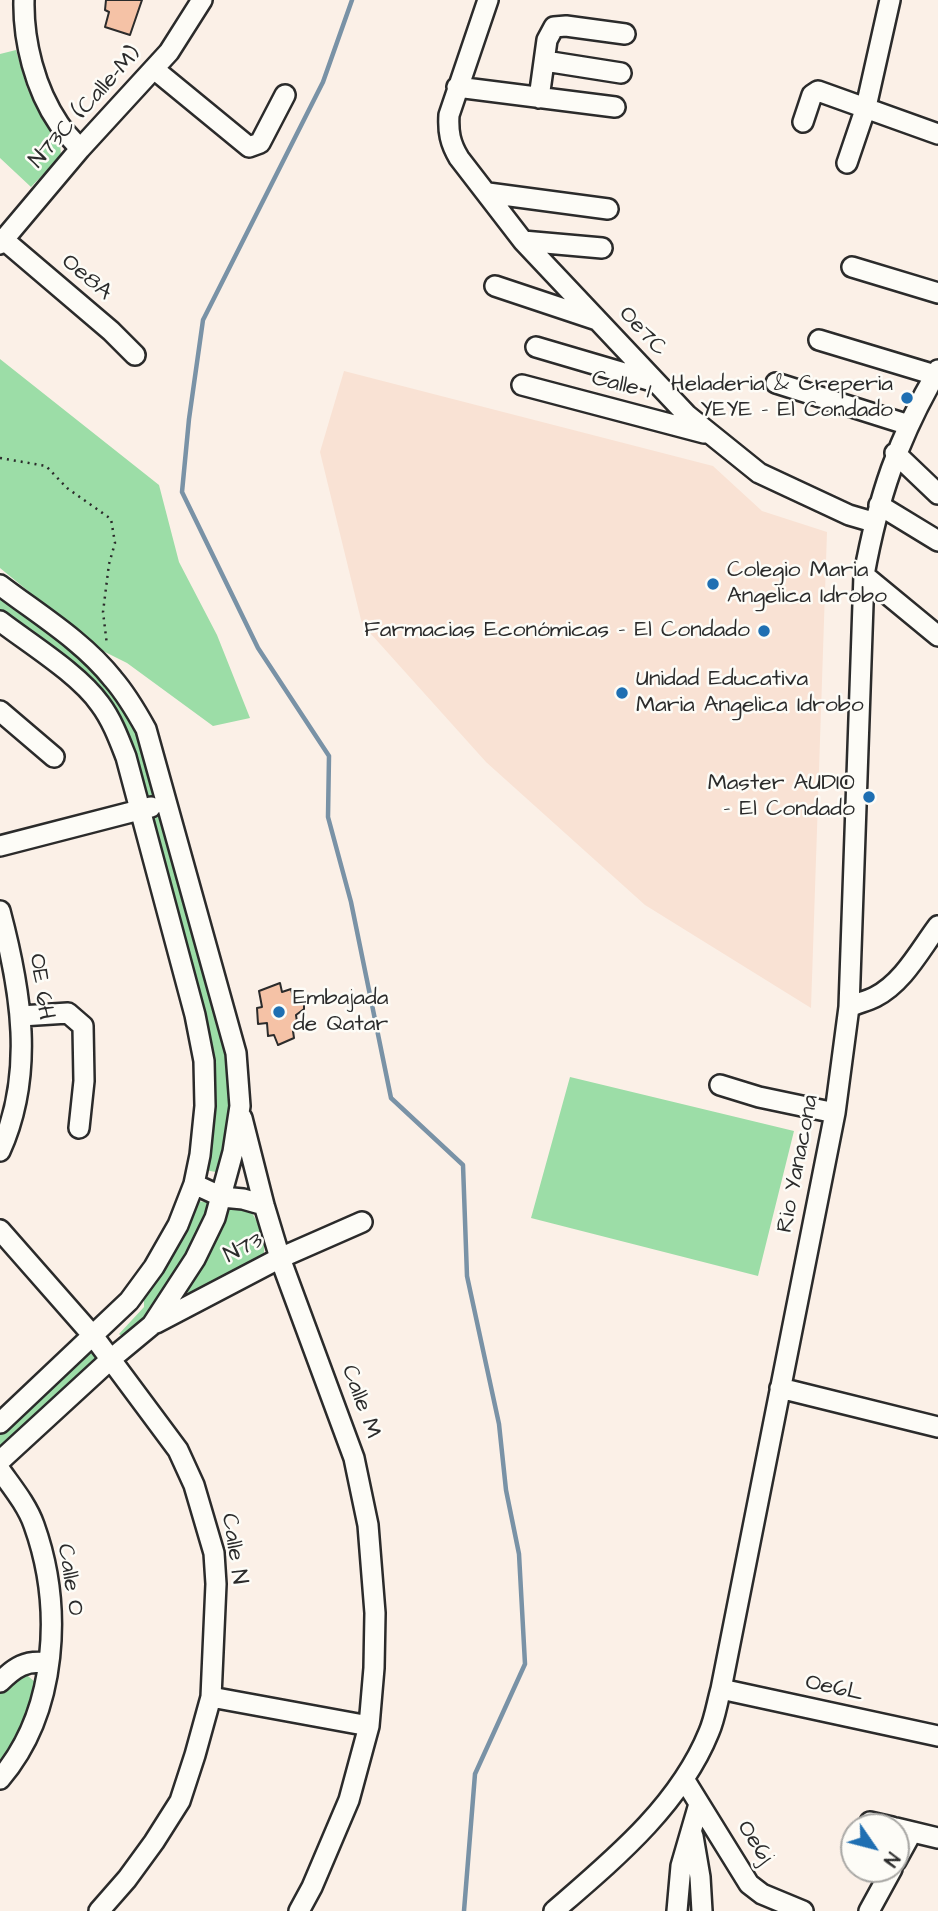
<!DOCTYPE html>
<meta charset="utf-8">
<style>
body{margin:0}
#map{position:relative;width:938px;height:1911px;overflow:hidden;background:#fbf0e7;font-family:"Architects Daughter",sans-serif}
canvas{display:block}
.north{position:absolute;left:840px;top:1813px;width:70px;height:70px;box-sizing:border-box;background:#fdfcf7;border:2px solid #a9a8a5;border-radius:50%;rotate:125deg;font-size:19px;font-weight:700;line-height:28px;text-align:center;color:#2b2b2b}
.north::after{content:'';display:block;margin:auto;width:24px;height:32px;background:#1f6fb2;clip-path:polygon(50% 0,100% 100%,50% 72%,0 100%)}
</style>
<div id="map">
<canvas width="938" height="1911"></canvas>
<div class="north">N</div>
</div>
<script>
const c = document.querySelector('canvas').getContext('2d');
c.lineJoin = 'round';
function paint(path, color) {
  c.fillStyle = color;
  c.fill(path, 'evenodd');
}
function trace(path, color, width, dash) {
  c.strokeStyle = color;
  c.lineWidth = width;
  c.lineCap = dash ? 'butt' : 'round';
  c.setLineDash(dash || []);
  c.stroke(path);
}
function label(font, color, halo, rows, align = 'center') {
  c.font = font + ' "Architects Daughter",sans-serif';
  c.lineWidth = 5;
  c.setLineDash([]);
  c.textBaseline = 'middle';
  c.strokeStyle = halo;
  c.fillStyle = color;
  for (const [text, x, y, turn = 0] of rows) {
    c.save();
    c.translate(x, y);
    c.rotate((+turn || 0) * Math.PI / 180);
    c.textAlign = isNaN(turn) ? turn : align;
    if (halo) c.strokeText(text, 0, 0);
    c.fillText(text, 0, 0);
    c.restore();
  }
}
const built = new Path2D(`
 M344,371L713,466L762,511L827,532L811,1008L645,905L486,762L362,624L320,452Z`);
const green = new Path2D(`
 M16,50L27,88L49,129L60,142L61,156L31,187L0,158V54Z
 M0,359L159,485L179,562L217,635L250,718L213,726L127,663L99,649L0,568Z
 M0,592L108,679L141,732L159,799L145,802L125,736L0,612Z
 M163,814L231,1068L232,1115L221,1173L205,1170L211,1128L149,818Z
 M570,1077L794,1131L758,1276L531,1218Z
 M197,1201L213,1203C192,1251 164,1302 125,1339L119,1334L144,1307V1294Z
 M237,1204L247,1206C257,1218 268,1243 263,1258L194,1296L185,1290L226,1209Z
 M87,1353L97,1355L96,1365L0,1451V1433Z
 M17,1676H28L35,1682V1691L12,1746L0,1764V1691Z`);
const stream = new Path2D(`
 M352,0L323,82L203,320L189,419L182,492L258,648L329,756L328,817L351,902L391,1098L463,1165L467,1276L499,1424L506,1490L519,1554L525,1664L475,1774L464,1911`);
const building = new Path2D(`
 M106,0H142L130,35L105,27L109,12L105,10Z
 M280,983L282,992L291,989L293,997L304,1002V1009L296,1015L298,1029L293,1031L294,1038L278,1045L274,1035L268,1036L267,1023L258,1024L257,1008L262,1007L259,991Z`);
const path = new Path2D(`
 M0,458L46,466L67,488L111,519L115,543L109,564L103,612L107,645`);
const minor = new Path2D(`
 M24,0C23,41 35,89 59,124C65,133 73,140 80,149
 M488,0L449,115C448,132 450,143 459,158L523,241L687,415L759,473L849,515L873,522
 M545,61L621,73
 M154,69L249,147L260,143L285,95
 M457,87L615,107
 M539,98L547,40L554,27L566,26L625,34
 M803,122L812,95L818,91L938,134
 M847,163L866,107L890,0
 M488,193L608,209
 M4,240L111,331L135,355
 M523,241L602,248
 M0,244L80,149L169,52L202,0
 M852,267L938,293
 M495,286L597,320
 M819,340L935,375
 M536,347L655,382
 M776,383L909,425
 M522,385L704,433
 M895,453L938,494
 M879,505L938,541
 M864,575L938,636
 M0,585C38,614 83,641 113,679C126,694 136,711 146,729L236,1053L240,1106L233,1152L215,1218L195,1259L152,1325L111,1359L0,1461
 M0,621C30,644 79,674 100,704C112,720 119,739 126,757L195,1015L204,1061L205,1106L200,1155L194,1184L178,1225L154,1267L129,1301L0,1423
 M0,711L54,757
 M0,846L151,807
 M0,911C21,990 35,1074 0,1151
 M849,1007C858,1003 867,1001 875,997C903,983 920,950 938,926
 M21,1016L68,1013L83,1026L84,1081L79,1128
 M720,1085L759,1097L835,1113
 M242,1118L264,1205L280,1258L354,1458L368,1525L375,1613L374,1668L369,1726L349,1800L312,1887L299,1911
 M194,1184L222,1197L243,1199L264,1205
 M0,1230L94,1337L178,1450L194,1485L214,1553L216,1584L211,1697L195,1755L180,1801L154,1842L127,1879L99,1911
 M156,1323L280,1258L362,1222
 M780,1388L938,1427
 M0,1470C12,1487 27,1505 34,1525C63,1606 58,1711 0,1779
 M0,1682C15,1667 26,1660 47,1663
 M721,1689L938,1736
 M211,1697L369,1726
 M684,1779L749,1884L762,1894L803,1911
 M870,1822L892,1827
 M896,1828L938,1838
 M693,1836L700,1877L702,1911
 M896,1861L912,1832
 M554,1911C613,1860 679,1806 709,1732C715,1718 717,1703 721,1689L835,1113L849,1007L864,575C878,498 898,438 938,370
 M677,1911L681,1866L699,1804
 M869,1911L892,1869`);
const markers = [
 [907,398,7,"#1f6fb2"],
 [713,584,7,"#1f6fb2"],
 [764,631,7,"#1f6fb2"],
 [622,693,7,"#1f6fb2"],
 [869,797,7,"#1f6fb2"],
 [279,1012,7,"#1f6fb2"]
];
const streetNames = [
 ["N73C (Calle-M)",86,108,-48],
 ["Oe8A",86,278,40],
 ["Oe7C",642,332,47],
 ["Calle 1",621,386,14],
 ["OE 6H",40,987,82],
 ["Rio Yanacona",799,1164,-79],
 ["N73",244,1249,-27],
 ["Calle M",360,1402,70],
 ["Calle N",233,1549,81],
 ["Calle O",69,1580,81],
 ["Oe6L",834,1689,12],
 ["Oe6j",754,1843,57]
];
const poiNames = [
 ["Heladeria & Creperia",893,385],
 ["YEYE - El Condado",893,411],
 ["Colegio Maria",727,571,"left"],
 ["Angelica Idrobo",727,597,"left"],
 ["Farmacias Económicas - El Condado",750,631],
 ["Unidad Educativa",636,680,"left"],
 ["Maria Angelica Idrobo",636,706,"left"],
 ["Master AUDIO",855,784],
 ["- El Condado",855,810],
 ["Embajada",293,999,"left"],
 ["de Qatar",293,1025,"left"]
];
paint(built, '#f9e2d4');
paint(green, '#9cdda7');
trace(stream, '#7992a6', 4.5);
paint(building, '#f5c2a6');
trace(building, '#2b2b2b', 2);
trace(minor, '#2b2b2b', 24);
trace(path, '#2b2b2b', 2.5, [2, 5]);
trace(minor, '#fdfcf7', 19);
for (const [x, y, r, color] of markers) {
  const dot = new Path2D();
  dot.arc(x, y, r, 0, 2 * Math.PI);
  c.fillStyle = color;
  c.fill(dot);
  trace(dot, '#fdfcf7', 2.5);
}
label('23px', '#2b2b2b', '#fdfcf7', streetNames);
label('23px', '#2b2b2b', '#fdfcf7', poiNames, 'right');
</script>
